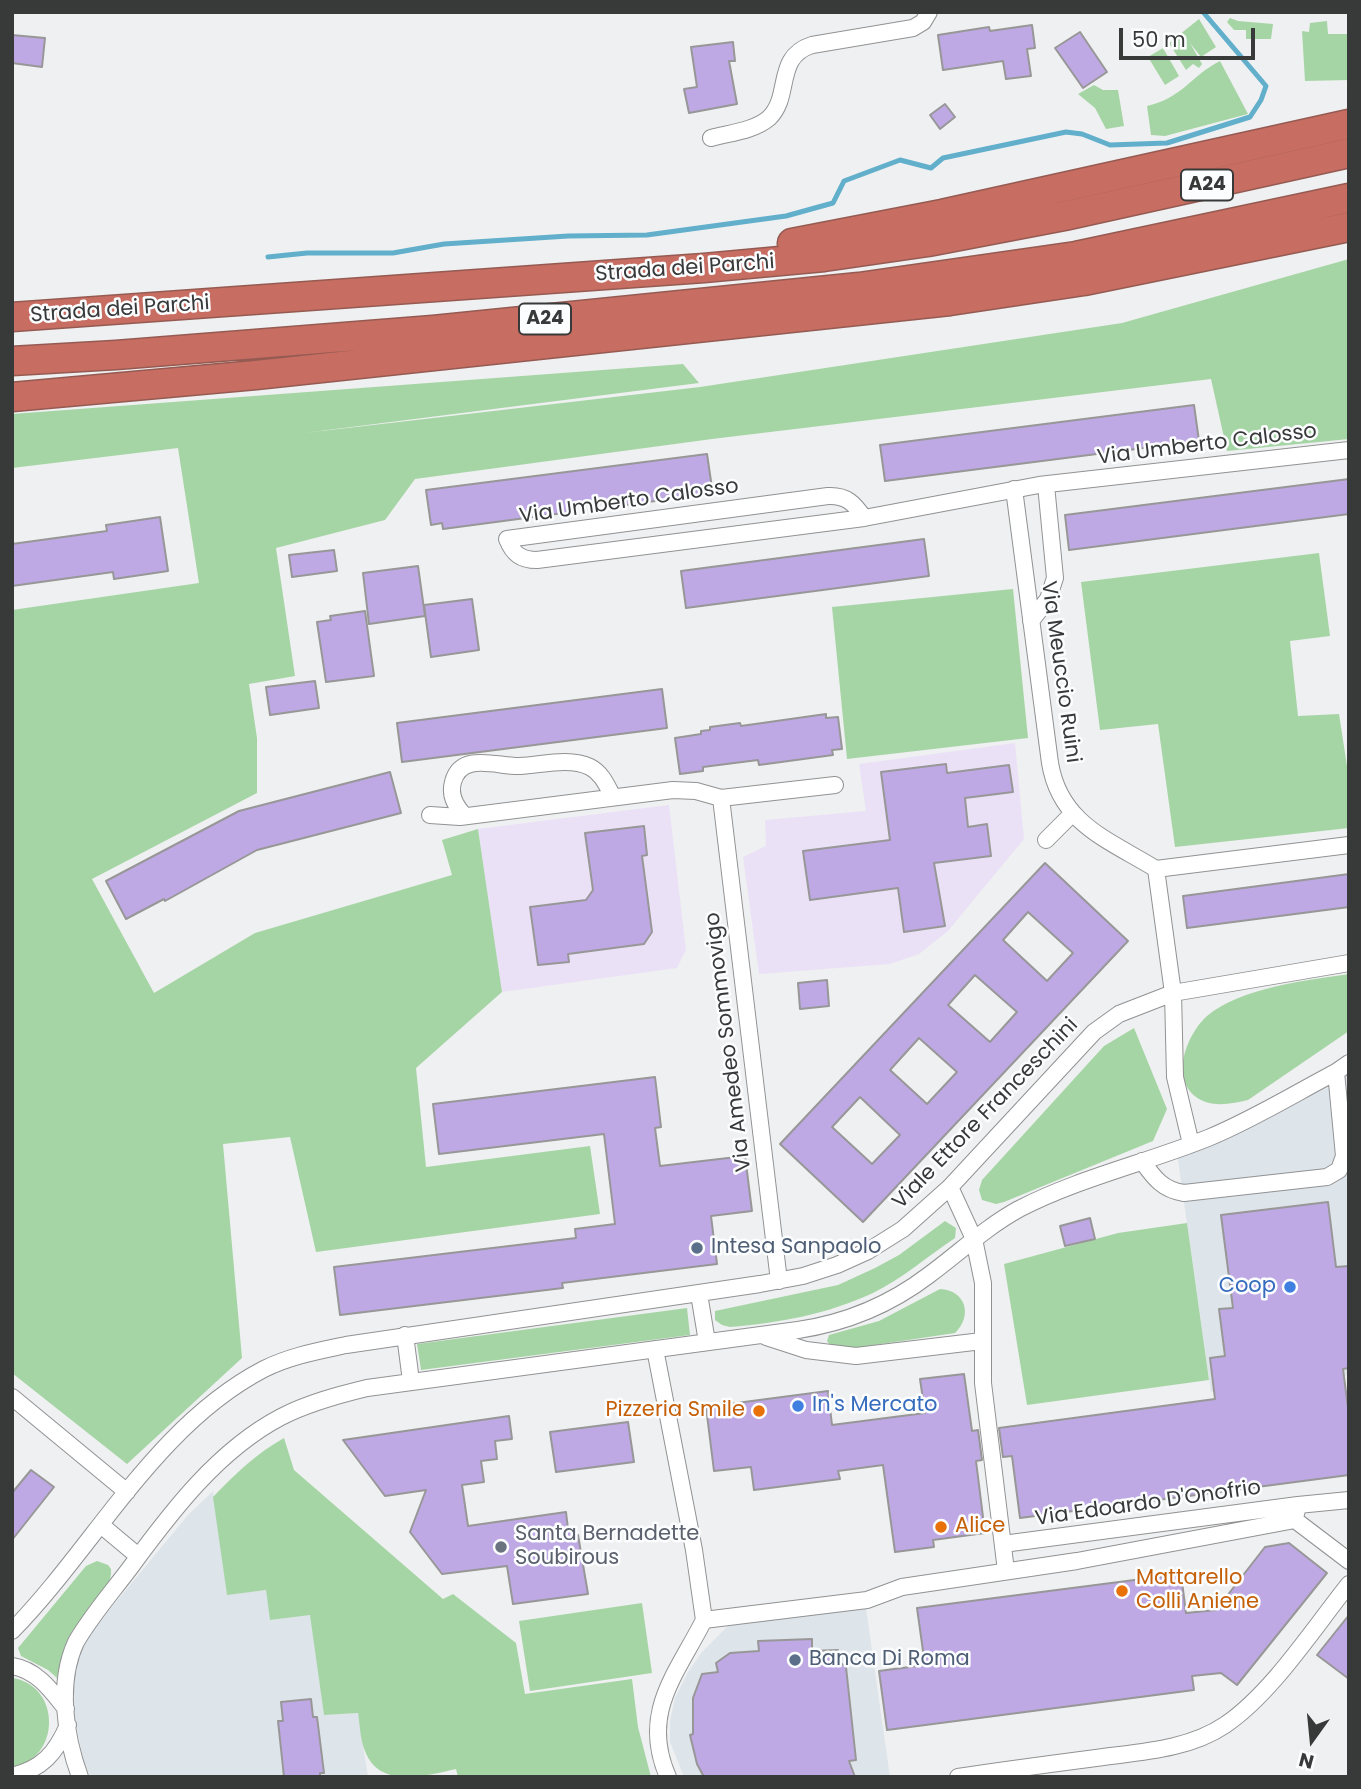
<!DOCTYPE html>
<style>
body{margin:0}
#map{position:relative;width:1361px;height:1789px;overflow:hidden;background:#eff0f1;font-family:Poppins,sans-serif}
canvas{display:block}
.frame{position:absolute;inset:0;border:14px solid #383939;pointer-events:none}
.north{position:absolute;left:1277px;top:1705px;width:70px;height:70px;-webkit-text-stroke:5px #fcfdfe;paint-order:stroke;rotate:195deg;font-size:19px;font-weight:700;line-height:28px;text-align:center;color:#383939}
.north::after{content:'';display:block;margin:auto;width:24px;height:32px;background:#383939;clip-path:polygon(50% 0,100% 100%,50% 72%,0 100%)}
.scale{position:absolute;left:1119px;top:28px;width:136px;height:32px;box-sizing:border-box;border:4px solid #383939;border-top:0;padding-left:9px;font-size:21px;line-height:24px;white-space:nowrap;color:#383939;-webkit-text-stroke:5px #fcfdfe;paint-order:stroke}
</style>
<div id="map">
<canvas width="1361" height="1789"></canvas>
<div class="frame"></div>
<div class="north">N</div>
<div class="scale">50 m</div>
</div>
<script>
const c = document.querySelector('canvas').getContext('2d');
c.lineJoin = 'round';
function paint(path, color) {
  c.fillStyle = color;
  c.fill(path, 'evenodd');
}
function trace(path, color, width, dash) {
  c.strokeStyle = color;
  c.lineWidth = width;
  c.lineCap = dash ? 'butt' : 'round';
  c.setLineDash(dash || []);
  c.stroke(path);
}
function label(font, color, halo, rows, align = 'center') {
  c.font = font + ' Poppins,sans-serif';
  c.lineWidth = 5;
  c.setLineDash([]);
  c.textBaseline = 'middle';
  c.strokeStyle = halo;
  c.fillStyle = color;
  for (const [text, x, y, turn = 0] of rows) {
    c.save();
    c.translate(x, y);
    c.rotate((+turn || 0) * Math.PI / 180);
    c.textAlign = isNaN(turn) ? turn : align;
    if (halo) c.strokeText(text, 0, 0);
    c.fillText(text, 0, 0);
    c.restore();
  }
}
const built = new Path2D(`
 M1346,1069L1349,1086V1375L1211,1392L1177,1153Z
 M213,1491L227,1594L266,1590L271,1620L311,1614L324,1715L358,1713L368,1777H91L84,1764L71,1699L79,1651L96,1626L188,1515Z
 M866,1608L890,1777H684L670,1742V1721L675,1698L688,1672L702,1652L730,1624Z`);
const education = new Path2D(`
 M1015,743L1024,839L948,931L919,954L890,964L759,974L743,857L766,846L765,820L866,811L859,764Z
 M669,805L686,950L677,968L502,992L478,829Z`);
const green = new Path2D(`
 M1230,18L1238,21L1273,24L1271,39H1246V30H1234L1227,22Z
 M1199,19L1216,47L1201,57L1190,43L1202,64L1199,68L1193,64L1186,70L1169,43Z
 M1327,21L1328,34H1349V80L1305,81L1302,31L1309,32L1310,23Z
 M1163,48L1179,76L1165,85L1148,57Z
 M1220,61L1248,114L1165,136L1151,135L1147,106C1184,97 1189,77 1220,61Z
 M1094,85L1103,90H1118L1124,126L1106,129L1095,108L1078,94Z
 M1349,259V439L1227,451L1211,379L712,439L415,479L385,520L276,548L295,676L249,684L257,738V793L92,879L154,993L255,933L452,875L442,840L478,829L502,992L416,1068L426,1167L590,1146L600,1214L316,1252L290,1137L223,1144L242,1358L127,1464L12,1373V610L199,583L178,448L12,468V414L683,364L699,383L304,433L700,387L1122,323Z
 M1319,553L1330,636L1290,641L1298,716L1339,714L1349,779V828L1175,847L1158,724L1100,730L1081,582Z
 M1013,589L1028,738L847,759L832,607Z
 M1349,974V1031L1248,1100C1232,1104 1210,1108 1196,1097C1170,1077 1187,1034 1207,1016C1240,988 1307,980 1349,974Z
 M1134,1028L1167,1109L1153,1141L1004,1202L996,1204L982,1200L979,1190L982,1180L1104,1046Z
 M945,1221L956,1228L955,1238C928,1256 902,1279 873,1293C828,1314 779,1323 730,1327L722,1325L715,1320V1311L838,1285L875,1268L899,1255Z
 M1187,1223L1209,1380L1027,1405L1004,1264L1118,1233Z
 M940,1289C966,1290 973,1316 955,1333L841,1350L832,1348L827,1341L829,1335L879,1321Z
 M687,1308L690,1335L421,1370L417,1344Z
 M284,1438L294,1470L443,1599L453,1594L516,1643L525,1694L632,1679L638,1727L651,1777H458L456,1769C425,1776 379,1789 365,1751C360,1739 360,1725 358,1713L324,1715L310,1615L270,1620L266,1590L227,1595L213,1497C235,1474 257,1453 284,1438Z
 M97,1561L108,1565L111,1569C113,1595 82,1614 70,1635C62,1648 60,1664 57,1678L48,1670L21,1656L18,1648L86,1566Z
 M642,1603L652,1673L530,1691L519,1621Z
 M12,1678C62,1685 61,1760 12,1767Z`);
const stream = new Path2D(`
 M268,257L307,253H393L444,244L568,236L647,235L786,216L833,203L844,181L900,160L931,168L943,158L1066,132L1082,134L1110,145L1167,143L1250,117L1261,100L1266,86L1203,12`);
const building = new Path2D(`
 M1032,25L1035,48L1027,49L1031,76L1006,79L1003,61L943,70L938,35L989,27L990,31Z
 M1080,32L1107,72L1083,88L1055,48Z
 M12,35L45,38L42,67L12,63Z
 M733,42L735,61H729L737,104L689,113L684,89L697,87L691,47Z
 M945,104L955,117L940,129L930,115Z
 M1194,405L1199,441L885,481L880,445Z
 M707,454L712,488L701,490V495L625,505L624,500L571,507V512L443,529L442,523L431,525L426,490Z
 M1349,479V514L1069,550L1065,515Z
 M160,517L168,571L114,579L113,572L12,586V544L107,531L106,525Z
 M924,539L929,576L686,608L681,571Z
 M334,550L337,571L292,577L289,555Z
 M418,566L425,616L369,624L363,573Z
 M472,599L479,650L431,657L424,605Z
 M365,611L374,676L326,682L317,622L331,620L330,616Z
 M315,681L319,708L270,715L266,687Z
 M662,689L667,728L402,762L397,723Z
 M826,714V718L838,717L842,749L832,750L833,755L759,765L758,760L703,767V771L680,774L675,738L701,734V731L710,730V727L740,723L741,726Z
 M946,764L947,773L1009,765L1013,792L965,798L968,827L987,824L991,856L934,863L945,926L904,932L898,888L810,900L803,851L890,840L881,772Z
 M390,772L401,813L257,850L165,901L164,899L126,919L106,881L239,811Z
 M644,826L647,855L642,856L652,932L644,944L568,954L569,962L538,965L530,907L586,900L593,890L585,833Z
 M1045,863L1128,941L863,1222L780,1144ZM1028,912L1073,953L1047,981L1003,940ZM975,975L1017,1012L990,1042L948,1005ZM919,1038L957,1072L927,1104L890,1070ZM860,1097L900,1135L872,1164L832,1127Z
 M1349,874V907L1187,928L1183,896Z
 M827,980L829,1006L800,1009L798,983Z
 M655,1077L661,1127L655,1128L660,1166L745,1156L752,1211L711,1216L717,1264L562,1283L563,1288L340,1315L334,1267L576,1238L575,1229L615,1224L604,1134L439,1154L433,1104Z
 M1328,1202L1336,1267L1349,1266V1368L1343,1369L1349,1415V1475L1020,1518L1012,1456L1003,1457L999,1428L1215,1399L1210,1358L1225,1356L1219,1309L1233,1308L1221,1215Z
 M1090,1218L1095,1239L1065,1246L1060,1226Z
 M964,1374L972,1431L978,1430L982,1460L976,1461L985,1533L933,1540L934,1547L895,1552L883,1465L838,1471L840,1479L754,1490L751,1467L714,1471L706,1407L828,1391L832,1425L925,1413L920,1379Z
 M509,1416L512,1439L495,1441L497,1459L481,1461L484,1482L462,1485L468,1526L566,1512L568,1529H572L573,1536L578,1535L588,1594L513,1604L507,1566L442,1574L410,1532L426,1490L385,1496L343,1440Z
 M628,1422L634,1462L556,1472L550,1432Z
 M31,1470L54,1487L12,1540V1493Z
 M1289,1543L1327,1573L1237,1685L1221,1673L1192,1676L1194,1690L887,1730L879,1671L925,1665L917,1608L1181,1574L1186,1613L1216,1610L1265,1547Z
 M1349,1615V1679L1317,1655Z
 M812,1639V1651L838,1650V1661L846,1667L856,1760L849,1761L855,1777H704L697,1764L690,1735L693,1734V1698L702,1674L718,1672L716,1663L730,1653L759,1651L758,1641Z
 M311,1699L313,1717H317L324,1773H320V1777H284L278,1721H283L281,1702Z`);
const street = new Path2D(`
 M711,138C729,133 754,131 769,118C792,96 774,57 812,45L913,28L923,22L929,12
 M1014,489L1050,763C1060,824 1109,840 1156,869L1173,993L1175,1077L1191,1144
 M864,518C854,503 846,495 828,496L507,539C513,554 521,560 537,560L864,518L1039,485L1349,450
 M1031,621L1048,599L1055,578L1046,485
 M721,798L835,785
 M430,815L460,817L673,790L696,791L721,798L779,1281
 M465,816C456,807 449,796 453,782C461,751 498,767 520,766C542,765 569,757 590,767C602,773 607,786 613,797
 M1046,840L1072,814
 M1156,869L1349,845
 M1142,1161C1154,1178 1163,1190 1184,1193L1327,1177L1339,1170L1344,1156L1336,1072
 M950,1187L974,1239L983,1283V1383L1006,1571
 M699,1294L707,1342
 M405,1335L411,1381
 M766,1337L806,1350L856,1356L982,1341
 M655,1349L694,1550L704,1620
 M12,1397L127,1492
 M1296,1514L1298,1505L1349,1500
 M101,1525L138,1556
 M1003,1544L1298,1505
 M12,1631C95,1546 156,1425 264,1369C290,1356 318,1351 346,1345L760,1284L803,1276L837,1265L868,1251L903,1229L950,1187L1094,1032L1119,1014L1173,993L1349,963
 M12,1666C37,1670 51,1690 66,1709
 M12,1776C42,1769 56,1753 68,1725
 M80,1777C65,1736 57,1683 76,1642C91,1616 112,1592 130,1568C171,1512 218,1450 281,1417C308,1403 338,1395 367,1388L798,1330C845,1323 891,1304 929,1275C959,1253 986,1227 1019,1209C1079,1178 1146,1163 1208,1138C1252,1120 1294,1094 1336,1072L1349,1063
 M668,1777C640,1713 676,1675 704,1620L867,1600L902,1587L1077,1561L1295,1520L1349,1561
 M958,1777C1004,1770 1050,1764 1096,1758C1139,1752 1188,1750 1225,1725C1272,1693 1313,1629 1349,1584`);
const highway = new Path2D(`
 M792,243L942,214L1349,124
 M12,317L704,268L824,257L928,242L1064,216L1349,153
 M12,361L116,355L433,330L859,287L1076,256L1349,198
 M12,397L256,375L950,301L1084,281L1349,227`);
const markers = [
 [697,1248,7,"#5c6f8a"],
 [1290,1287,7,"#3f7fe0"],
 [798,1406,7,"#3f7fe0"],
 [759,1411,7,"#e8710a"],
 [941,1527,7,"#e8710a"],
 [501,1547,7,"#6b7280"],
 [1122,1591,7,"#e8710a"],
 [795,1660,7,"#5c6f8a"]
];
const shields = [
 [1207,185,52],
 [545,319,52]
];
const shieldNames = [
 ["A24",1207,185],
 ["A24",545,319]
];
const streetNames = [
 ["Strada dei Parchi",685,269,-4],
 ["Strada dei Parchi",120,310,-4],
 ["Via Umberto Calosso",1207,445,-7],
 ["Via Umberto Calosso",629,502,-8],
 ["Via Meuccio Ruini",1060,672,82],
 ["Via Amedeo Sommovigo",729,1042,-97],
 ["Viale Ettore Franceschini",986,1114,-46],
 ["Via Edoardo D'Onofrio",1148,1504,-8]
];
const serviceNames = [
 ["Intesa Sanpaolo",711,1248],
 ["Banca Di Roma",809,1660]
];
const shopNames = [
 ["Coop",1276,1287],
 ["In's Mercato",812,1406,"left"]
];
const foodNames = [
 ["Pizzeria Smile",745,1411,"right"],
 ["Alice",955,1527],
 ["Mattarello",1136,1579],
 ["Colli Aniene",1136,1603]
];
const worshipNames = [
 ["Santa Bernadette",515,1535],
 ["Soubirous",515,1559]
];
paint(built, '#dde4ea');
paint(education, '#ebe1f6');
paint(green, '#a6d5a5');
trace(stream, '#61afcb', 5);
paint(building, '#bfa9e4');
trace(building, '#989798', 2);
trace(street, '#919293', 18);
trace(highway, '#955b53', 31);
trace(street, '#fff', 16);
trace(highway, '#c76d61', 28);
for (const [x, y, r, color] of markers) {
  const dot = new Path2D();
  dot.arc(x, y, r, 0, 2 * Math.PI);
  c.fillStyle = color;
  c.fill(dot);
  trace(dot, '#fcfdfe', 2.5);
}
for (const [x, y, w] of shields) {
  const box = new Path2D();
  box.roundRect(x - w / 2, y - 15.5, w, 31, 5);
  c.fillStyle = '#fcfdfe';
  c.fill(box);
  trace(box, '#383939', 2);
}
label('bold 19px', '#383939', null, shieldNames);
label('21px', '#383939', '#fcfdfe', streetNames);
label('21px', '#4e5e75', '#fcfdfe', serviceNames, 'left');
label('21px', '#366cbe', '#fcfdfe', shopNames, 'right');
label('21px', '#c56008', '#fcfdfe', foodNames, 'left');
label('21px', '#5b616d', '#fcfdfe', worshipNames, 'left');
</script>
